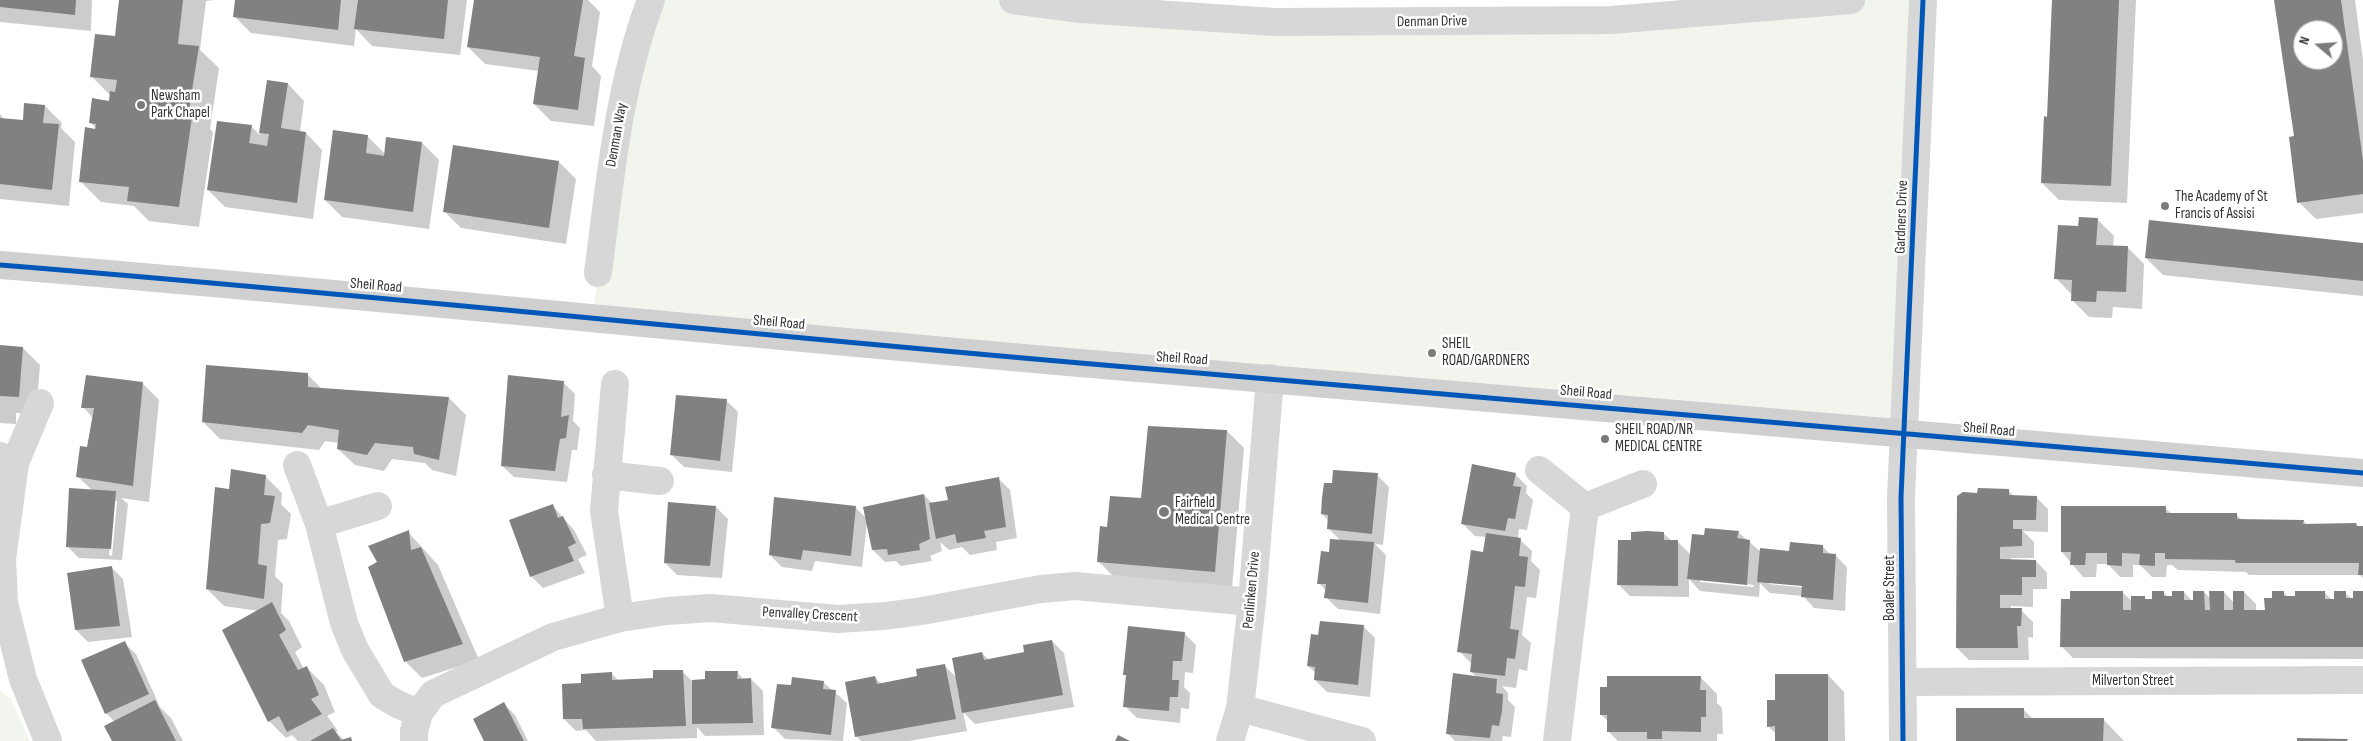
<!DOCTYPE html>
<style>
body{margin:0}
#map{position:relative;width:2363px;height:741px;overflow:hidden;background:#fff;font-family:"Sofia Sans Condensed",sans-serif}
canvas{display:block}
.north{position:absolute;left:2293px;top:20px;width:50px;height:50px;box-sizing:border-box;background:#fff;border:1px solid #adadad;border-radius:50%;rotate:288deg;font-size:14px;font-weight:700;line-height:20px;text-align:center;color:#333}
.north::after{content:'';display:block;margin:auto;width:18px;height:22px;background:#7a7a7a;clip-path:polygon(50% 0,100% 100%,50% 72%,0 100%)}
</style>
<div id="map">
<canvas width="2363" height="741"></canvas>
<div class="north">N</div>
</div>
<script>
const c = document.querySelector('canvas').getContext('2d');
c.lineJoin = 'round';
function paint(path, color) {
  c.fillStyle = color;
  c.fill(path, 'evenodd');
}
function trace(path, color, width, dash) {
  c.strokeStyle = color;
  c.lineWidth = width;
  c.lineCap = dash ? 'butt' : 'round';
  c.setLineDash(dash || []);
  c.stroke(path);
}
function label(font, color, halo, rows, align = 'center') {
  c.font = font + ' "Sofia Sans Condensed",sans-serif';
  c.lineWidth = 5;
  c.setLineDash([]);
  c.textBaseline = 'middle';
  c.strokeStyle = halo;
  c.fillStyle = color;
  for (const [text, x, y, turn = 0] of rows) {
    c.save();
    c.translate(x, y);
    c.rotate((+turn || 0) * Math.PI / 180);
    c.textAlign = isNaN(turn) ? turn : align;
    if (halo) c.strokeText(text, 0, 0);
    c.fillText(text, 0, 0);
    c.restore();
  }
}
const green = new Path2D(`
 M651,0H1013L1274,22L1851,0H1923L1904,435L591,318Z
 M0,691L11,699L30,741H0Z`);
const shadow = new Path2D(`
 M0,0H92L91,31L0,22Z
 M120,0H215L206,1L200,50L219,68L210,129L213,132L199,227L149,221L134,206L101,202L80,181L98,130L91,123L110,102L111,96L91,76L116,37Z
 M236,0H467L460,55L372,46L356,29L354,46L251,33L234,16Z
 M475,0H588L600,12L592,66L601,76L594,126L551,121L534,104L539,71L485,64L468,47Z
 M2054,0H2136L2127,203L2059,200L2042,183L2049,118Z
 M2275,0H2355L2363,60V213L2316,219L2299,202L2295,138ZM2303,30H2333V60H2303Z
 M268,82L288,84L304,101L300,132L306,133L322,150L313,219L225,207L208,190L251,126L260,135Z
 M45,106L62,123L61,128L75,142L69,206L0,199V114L4,119L24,122Z
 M367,136L385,154L422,143L439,160L429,229L342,217L325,200Z
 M559,162L576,179L566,244L461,228L444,211Z
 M2097,219L2114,236L2113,247H2127L2144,264L2142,309L2113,307L2112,318L2089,317L2072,300V295L2056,278L2079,227Z
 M2363,244V296L2163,275L2146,258Z
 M0,346L23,348L40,365L36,414L16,413V424L0,423Z
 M307,374L322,389L449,398L466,415L456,476L432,470L425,463L392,459L384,471L355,465L338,449L339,443L325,441L319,450L220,439L203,422Z
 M563,382L575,394L573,421L580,428L577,450H572L567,482L514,477L502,466Z
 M142,383L159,400L149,502L121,498L128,504L122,560L79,558L67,546L92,490L78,477L88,448L93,418L83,407ZM114,501H117L112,556L109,555Z
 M726,400L738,412L732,472L684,467L672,455Z
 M1149,427L1227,431L1244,448L1232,588L1115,578L1099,562L1108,528L1142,500Z
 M1515,474L1527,486L1526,493L1533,500L1527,530L1519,529L1518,538L1532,551L1531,561L1540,570L1536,598L1527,597L1522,635L1531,643L1527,671L1519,669L1516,688L1502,686L1508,693V700L1515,707L1511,737L1503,736L1502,741H1455L1447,733L1478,678L1471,672L1472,664L1459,651L1484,553L1486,537L1475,536L1463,524Z
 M1377,475L1389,487L1383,545L1375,544L1386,555L1380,614L1338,609L1326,597V591L1319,583L1330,553L1341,541L1328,528L1329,521L1322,514L1333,485Z
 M265,476L282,493L281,504L291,514L287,539L278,540L275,576L283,584L281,613L289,621L302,647L295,652L304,669L307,668L324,685L335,712L327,716L338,731L336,732L344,740L350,739L352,741H298L292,735L286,738L269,721L259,611L224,606L207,589L230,490Z
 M998,478L1010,490L1017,538L996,542L997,550L970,555L962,547L949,550L940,542L942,551L930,556L932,561L901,566L896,561L885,562L873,550L867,523L862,567L815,561L812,571L782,567L770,555L855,507L866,518L924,495L933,504L949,501Z
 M2009,491L2015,497H2036L2048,509V532L2023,531L2034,542V558H2011V561H2036L2047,573V589H2033V607L2011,606V609L2021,610L2033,622V638L2028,637L2029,660H1969L1957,648L1978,494Z
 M552,505L574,530L587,555L578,559L585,573L543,588L531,576Z
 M716,507L728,519L722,578L677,575L665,563Z
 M2165,508L2172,514L2237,515L2242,520L2303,521L2308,525L2363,526V578L2360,575H2249L2246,572L2178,570L2172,565H2167L2166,577H2152L2140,565H2133V577H2120L2108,564H2097L2096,577H2083L2062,552Z
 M408,532L438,565L479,660L422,678L405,661L378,563Z
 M1738,532L1761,552L1790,553L1823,547L1831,555H1835L1847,567L1845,611L1814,608L1803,596L1770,593L1760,583L1759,597L1700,591L1689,579V597L1630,596L1618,584L1632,541L1663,533L1672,541H1677L1691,555L1705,536ZM1700,579L1754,585L1753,587L1700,582ZM1769,582L1808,586V588L1769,584Z
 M111,567L123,579L132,637L88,642L76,630Z
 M2122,592L2133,602L2144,598L2147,600H2153L2163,592L2168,597H2173L2184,592L2194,603L2204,592L2211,599L2224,592L2234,603L2244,592L2256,604V611H2266L2274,599L2283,592L2288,597L2324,592L2332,600L2345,593L2352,599L2363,592V659L2073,658L2061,646L2071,600Z
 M1363,626L1375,638L1370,697L1327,692L1315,680L1316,673L1308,666L1320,636Z
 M1184,633L1196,645L1193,673L1185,672L1184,687L1190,693L1189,709L1181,708L1180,723L1137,718L1125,706L1127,677L1125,674Z
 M1052,641L1064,653L1074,707L975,724L963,712L967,731L909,741H861L856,736L875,677L882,685L918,677L944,665L957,678L982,653L989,660L1026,653Z
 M124,643L136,654L160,707L171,718L183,741H114L115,722L106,713Z
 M682,671L692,681H707L737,672L744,680L751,679L763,691L764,735L705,736L697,727V738L596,741L586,730L576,731L564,719L582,684L611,673L619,681L654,679Z
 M1828,675L1844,692L1845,741H1777V735L1768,726L1776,702Z
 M1700,677L1717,694V703L1722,708L1723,734H1717V741H1618L1608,731V721L1601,715Z
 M823,682L847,703L843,741L785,739L773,727L792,687Z
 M503,703L515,715L528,741H485Z
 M2023,709L2034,720L2103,719L2124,741H1957Z`);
const building = new Path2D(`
 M0,0H76L75,15L0,7Z
 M119,0H183L178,44L199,46L189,110H193L179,207L127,201L129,187L79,182L85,127L95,129L96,124L89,123L92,98L109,101L110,91L115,92L117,80L90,77L95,34L115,36Z
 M235,0H341L338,30L233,17Z
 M358,0H448L444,39L354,29Z
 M474,0H583L574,56L585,58L578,110L533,104L540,57L467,47Z
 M2052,0H2119L2111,186L2041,183L2044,116L2047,117Z
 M2274,0H2341L2363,161V194L2297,203L2289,137L2294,136ZM2303,30H2333V60H2303Z
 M267,80L288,83L281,128L306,132L297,203L207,190L217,121L252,125L249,143L267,146L269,134L259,133Z
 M24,103L45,105L43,123L59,124L52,190L0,184V118L23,120Z
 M333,130L368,135L366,153L384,156L386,137L422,142L413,212L324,200Z
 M453,145L559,161L549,228L443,212Z
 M2079,217L2098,218L2096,245L2128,246L2126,292L2097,291L2096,302L2071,301L2072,280L2054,279L2058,225L2078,226Z
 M2149,220L2363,243V281L2145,258Z
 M0,345L23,347L19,397L0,396Z
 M206,365L308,373V387L449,397L439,460L414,454L413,447L375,443L367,455L337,449L339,430L308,425L302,433L202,422Z
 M86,375L143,382L133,486L76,477L80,446L87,447L94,408H81Z
 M508,375L564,381L561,417L569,415L566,438L560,439L555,471L501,466Z
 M676,395L727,399L720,461L670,455Z
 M1148,426L1227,430L1215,572L1097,562L1100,526L1107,527L1110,496L1141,498Z
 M1472,464L1516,473L1513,486L1521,487L1515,519L1508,518L1505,531L1461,524Z
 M231,469L266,475L264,495L275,496L270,523L261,524L258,564L267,566L264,599L206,589L215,487L229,489Z
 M1333,470L1378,473L1372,534L1327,529L1328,515L1321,514L1322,498L1324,483H1332Z
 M999,477L1006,527L984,531L986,538L957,543L955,534L936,539L929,503L948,500L945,487Z
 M69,488L116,491L111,549L66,547Z
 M1978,488L2009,489V495L2037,496L2036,520H2013V529H2022V546L2000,547V559L2036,560V577H2022V595H2000V608H2022L2021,626H2017L2018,648H1956L1957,496L1963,492L1977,493Z
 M924,494L930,539L919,544L920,550L888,555L887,549L872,550L863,507Z
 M774,497L856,506L851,556L803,550L801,560L769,555Z
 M668,502L716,506L710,566L664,563Z
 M553,504L558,518L563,516L576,543L568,547L574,561L530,577L509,520Z
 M2061,506H2166V513H2237V519L2304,520L2303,524L2356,523L2357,526H2363V575H2358L2359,563H2236L2235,560L2165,559V553H2155V566L2139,565L2140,554L2122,553V566L2107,565V553H2086L2085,565H2070L2071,552H2061Z
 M1705,528L1739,531L1737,538L1750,540L1747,585L1687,579L1692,534L1704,535Z
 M409,530L411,550L421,547L463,644L404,662L368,567L377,562L368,546Z
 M1647,531L1664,532V540H1678V586L1617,585L1618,540H1631V532Z
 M1486,533L1521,538L1519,556L1528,557L1525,587L1515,586L1510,629L1519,630L1515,659L1507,658L1505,676L1470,672L1472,654L1457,652L1471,550L1483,552Z
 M1330,539L1374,542L1368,603L1324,598L1326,584H1317L1321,551L1329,552Z
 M1790,542L1823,545V553L1836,554L1833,600L1801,597L1802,586L1757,582L1760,548L1789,551Z
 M112,566L120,626L75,630L67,573Z
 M2070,591H2123V610H2131V596H2145V599H2152V591H2164V596H2172V591H2184V600H2193V591H2204L2205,610H2210L2209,591H2224V610H2233V591H2244V610H2265L2264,598H2272V591H2284V596H2295V591H2325V599H2334V591H2346V598H2353V591H2363V647H2060L2061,599H2070Z
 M272,602L286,630L279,635L298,670L307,666L319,695L311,699L322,714L287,732L279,716L268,722L222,630Z
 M1320,621L1364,625L1358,685L1314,680L1315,667L1307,666L1311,634L1318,635Z
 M1128,626L1185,632L1182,661H1173L1172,680H1179L1178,697H1170L1169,711L1123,707L1126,675H1123Z
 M1052,640L1063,695L962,713L952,658L982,652L984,660L1024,652L1023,645Z
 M125,641L149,694L105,714L81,660Z
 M945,664L956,719L855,737L845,682L875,676L877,684L917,676L916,669Z
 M653,670H683L686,726L583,729L582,719H563L562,684L581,683V674L612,672V680L653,678Z
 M705,671H738L737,679L751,678L753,723L692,724V680L705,679Z
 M1453,673L1497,679L1496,693L1503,694L1502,711L1499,726L1492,725L1490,738L1446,734Z
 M1775,674H1828V741H1775V726L1767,727V700H1775Z
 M1607,676H1701L1700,690H1706V717H1701V732L1662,731V739H1647V732H1607V715H1600V687H1607Z
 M792,677L824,681L823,689L836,690L831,735L771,728L777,684L791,685Z
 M155,700L176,741H112L104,726Z
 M504,702L524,741H484L473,719Z
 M1956,708H2024V718H2104L2103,741H1956Z
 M333,728L341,740L351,737L352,741H310Z
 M1118,735L1130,741H1115Z
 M2297,738L2348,739L2347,741H2297Z`);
const minor = new Path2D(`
 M1013,0L1081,9L1274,22L1611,20L1851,0
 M598,273C610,181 618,88 651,0
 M615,384L604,511L620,618
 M0,456L15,463L40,403
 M15,463L2,559L4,603L23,679L48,741
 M297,465L319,524L344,623L355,650L382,695L399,705L419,713
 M1539,470L1585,507L1643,484
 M606,475L660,481
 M319,524L378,506
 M1903,682L2363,680
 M1240,708L1362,741
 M414,741V731L419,713L433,694L553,637L620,618L667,611L711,608L838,619L885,616L922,611L1041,589L1075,586L1252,602
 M1230,741L1240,708L1252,602L1270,378
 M1557,741L1585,507
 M1903,741L1901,497L1923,0`);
const secondary = new Path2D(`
 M0,265C388,296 775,338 1163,370C1563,403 1963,440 2363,473`);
const cycleway = new Path2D(`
 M0,265C388,296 775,338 1163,370C1563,403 1963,440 2363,473
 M1903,741L1901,497L1923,0`);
const markers = [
 [141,105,5,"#7a7a7a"],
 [2165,206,5,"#7a7a7a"],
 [1432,353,5,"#7a7a7a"],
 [1605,439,5,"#7a7a7a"],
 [1164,512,6,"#7a7a7a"]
];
const streetNames = [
 ["Denman Drive",1432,22,-1],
 ["Denman Way",617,135,-80],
 ["Gardners Drive",1902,217,-88],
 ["Sheil Road",376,286,5],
 ["Sheil Road",779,323,5],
 ["Sheil Road",1182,359,4],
 ["Sheil Road",1586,393,5],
 ["Sheil Road",1989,430,5],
 ["Boaler Street",1890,588,-90],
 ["Penlinken Drive",1252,590,-85],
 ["Penvalley Crescent",810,615,3],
 ["Milverton Street",2133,681]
];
const poiNames = [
 ["Newsham",151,96],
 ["Park Chapel",151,113],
 ["The Academy of St",2175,197],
 ["Francis of Assisi",2175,214],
 ["SHEIL",1442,344],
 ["ROAD/GARDNERS",1442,361],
 ["SHEIL ROAD/NR",1615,430],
 ["MEDICAL CENTRE",1615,447],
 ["Fairfield",1175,503],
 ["Medical Centre",1175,520]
];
paint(green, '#f1f5ed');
paint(shadow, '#0003');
paint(building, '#818181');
trace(minor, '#d7d7d7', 28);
trace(secondary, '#d0d0d0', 28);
trace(cycleway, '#0057b8', 5);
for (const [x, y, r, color] of markers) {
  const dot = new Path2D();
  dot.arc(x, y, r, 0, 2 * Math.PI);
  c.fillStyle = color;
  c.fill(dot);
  trace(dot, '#fff', 2);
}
label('15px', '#333', '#fff', streetNames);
label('15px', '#333', '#fff', poiNames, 'left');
</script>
